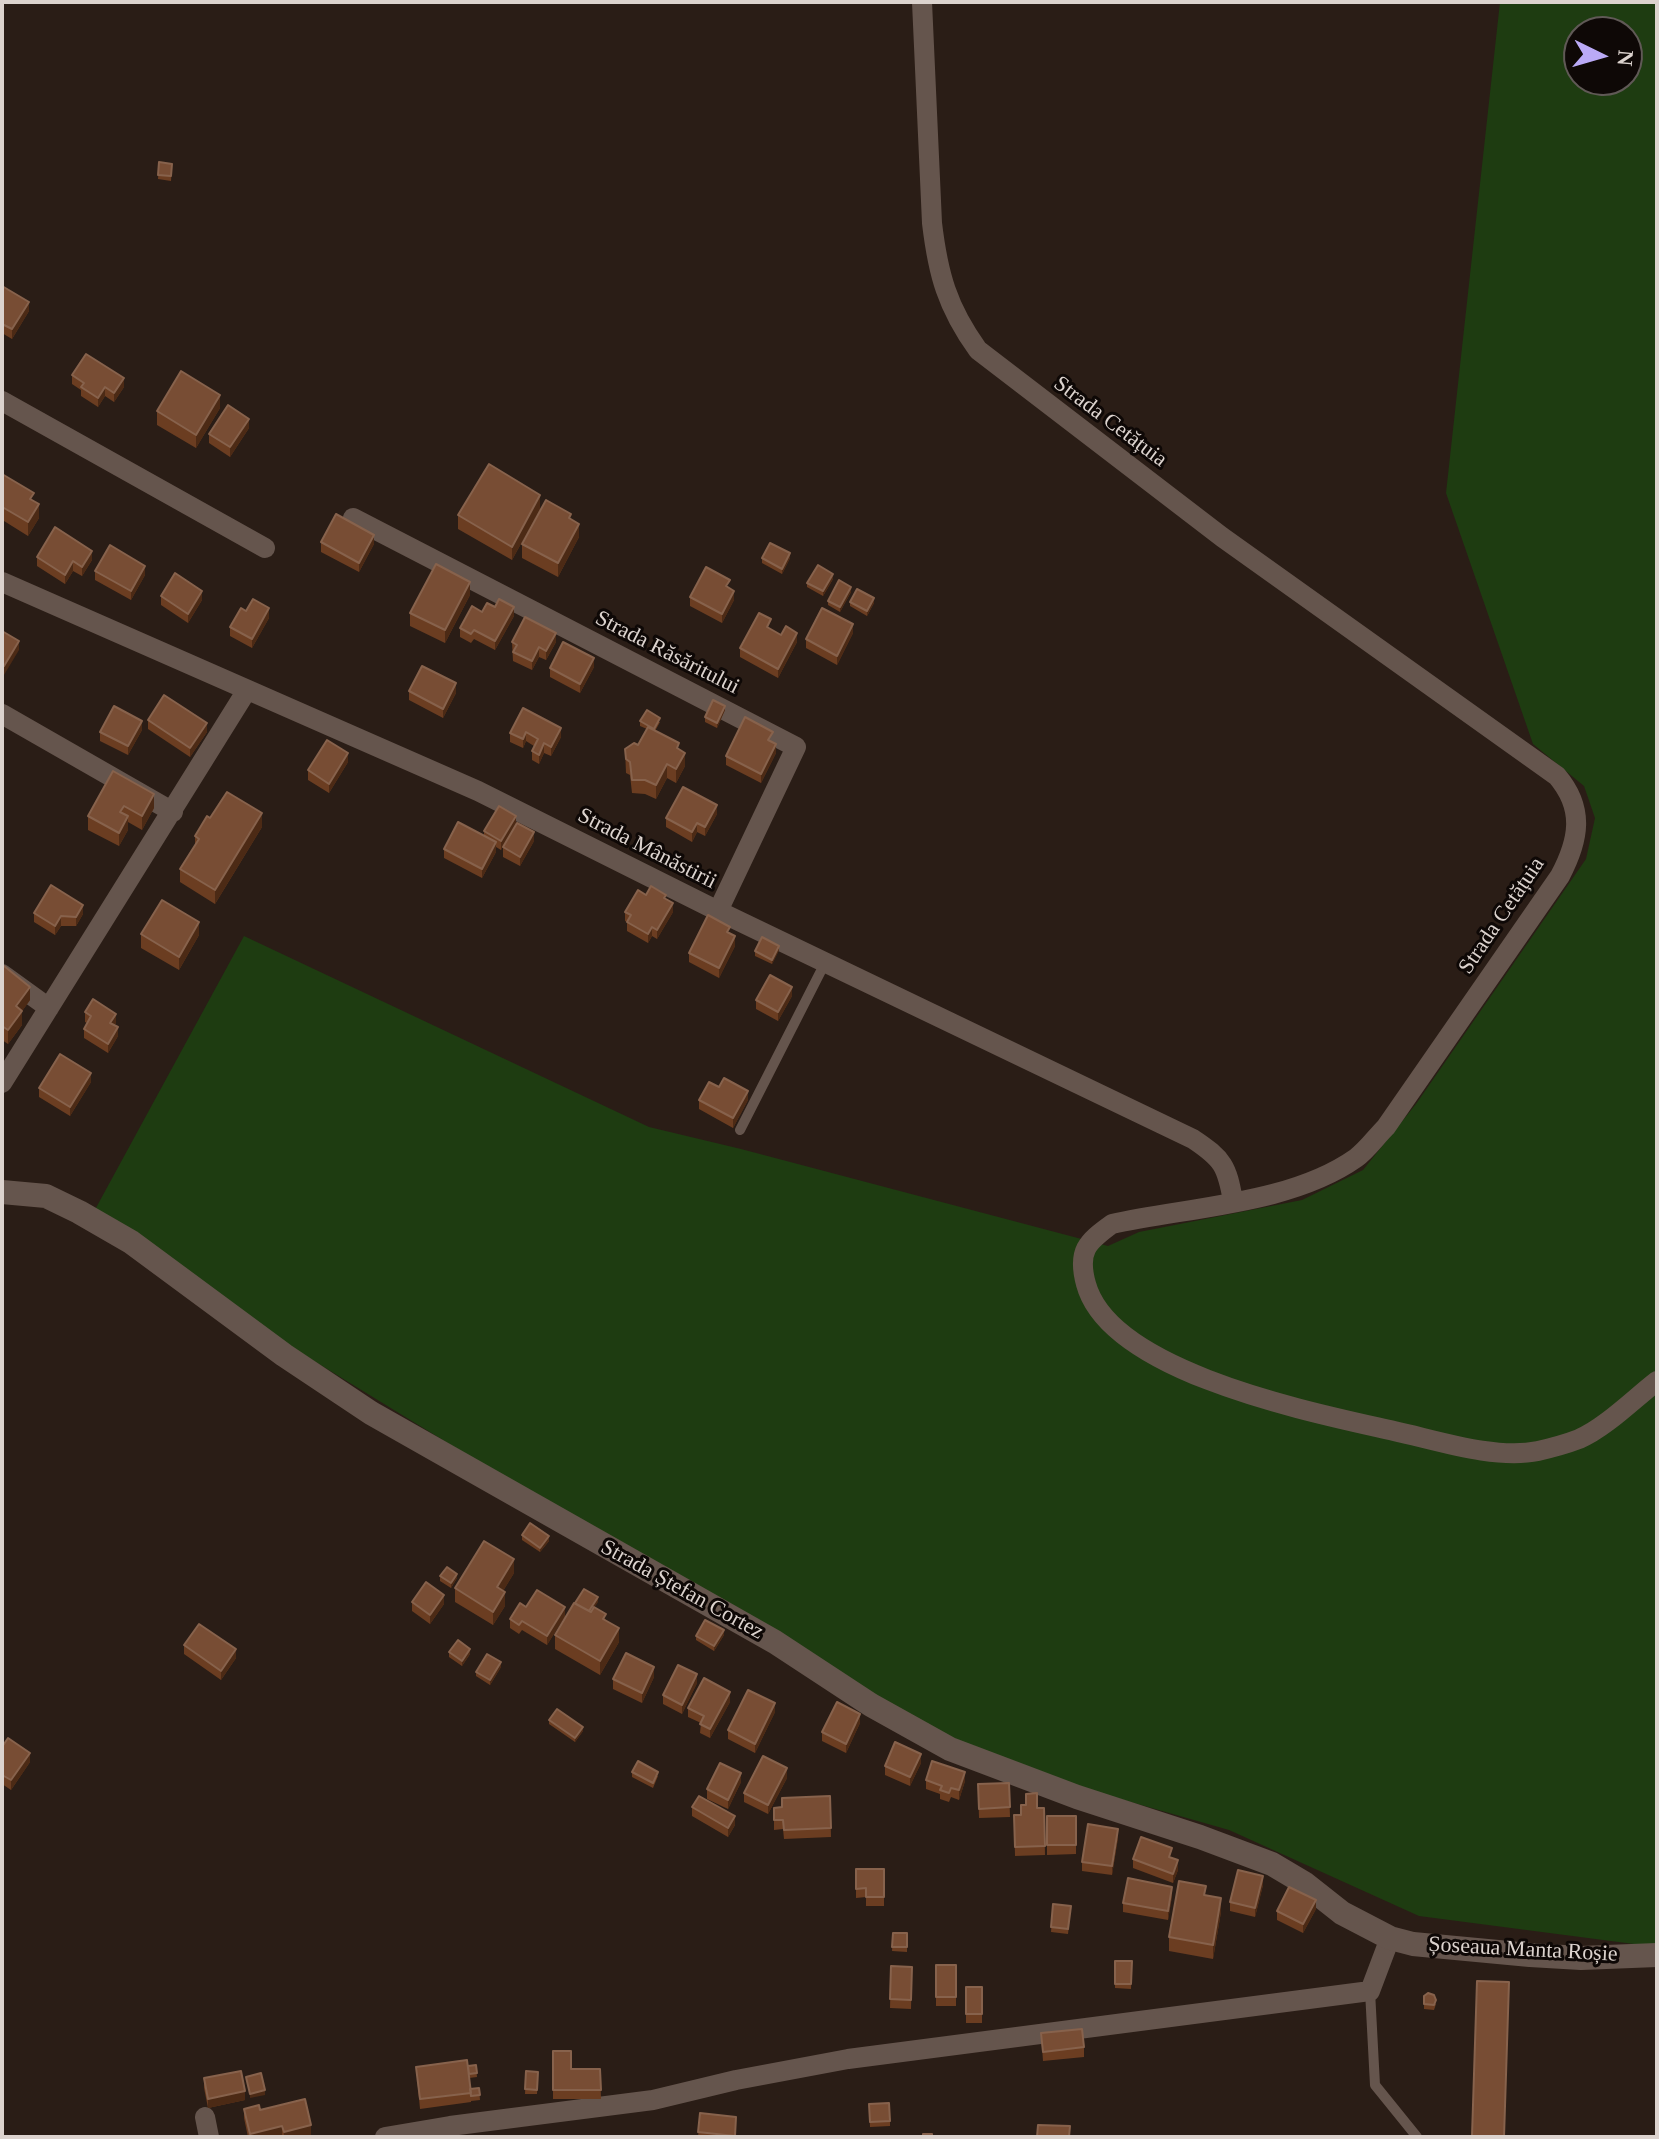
<!DOCTYPE html>
<meta charset="utf-8">
<style>
body{margin:0}
#map{position:relative;width:1659px;height:2139px;overflow:hidden;background:#2a1d16;font-family:"Times New Roman",serif}
canvas{display:block}
.frame{position:absolute;inset:0;border:4px solid #dcd3ce;pointer-events:none}
.north{position:absolute;left:1563px;top:16px;width:80px;height:80px;box-sizing:border-box;background:#0e0806;border:2px solid #605956;border-radius:50%;rotate:95deg;font-size:22px;font-weight:700;line-height:32px;text-align:center;color:#dcd3ce}
.north::after{content:'';display:block;margin:auto;width:28px;height:36px;background:#baaaf6;clip-path:polygon(50% 0,100% 100%,50% 72%,0 100%)}
</style>
<div id="map">
<canvas width="1659" height="2139"></canvas>
<div class="frame"></div>
<div class="north">N</div>
</div>
<script>
const c = document.querySelector('canvas').getContext('2d');
c.lineJoin = 'round';
function paint(path, color) {
  c.fillStyle = color;
  c.fill(path, 'evenodd');
}
function trace(path, color, width, dash) {
  c.strokeStyle = color;
  c.lineWidth = width;
  c.lineCap = dash ? 'butt' : 'round';
  c.setLineDash(dash || []);
  c.stroke(path);
}
function label(font, color, halo, rows, align = 'center') {
  c.font = font + ' "Times New Roman",serif';
  c.lineWidth = 6;
  c.setLineDash([]);
  c.textBaseline = 'middle';
  c.strokeStyle = halo;
  c.fillStyle = color;
  for (const [text, x, y, turn = 0] of rows) {
    c.save();
    c.translate(x, y);
    c.rotate((+turn || 0) * Math.PI / 180);
    c.textAlign = isNaN(turn) ? turn : align;
    if (halo) c.strokeText(text, 0, 0);
    c.fillText(text, 0, 0);
    c.restore();
  }
}
const green = new Path2D(`
 M1500,2H1657V1947L1419,1916L1229,1830L948,1750L275,1337L91,1217L244,936L649,1127L741,1149L1108,1246L1139,1232L1302,1200L1363,1170L1416,1104L1586,859L1595,818L1584,786L1533,744L1446,493ZM1579,32H1627V80H1579Z`);
const lane = new Path2D(`
 M740,1130L825,963
 M1370,1991L1375,2085L1417,2137`);
const street = new Path2D(`
 M922,2L932,223C938,274 947,307 978,350L1222,537L1557,776C1585,809 1579,840 1560,876L1386,1127C1376,1137 1367,1150 1356,1158C1291,1204 1189,1207 1112,1224C1087,1242 1077,1251 1086,1284C1110,1373 1315,1413 1394,1431C1436,1440 1495,1460 1538,1451C1551,1448 1566,1444 1579,1439C1605,1428 1635,1398 1657,1381
 M2,401L265,548
 M353,518L796,747L718,911
 M2,582L478,791L718,911L1193,1139C1223,1159 1227,1166 1233,1201
 M2,714L173,812
 M2,974L49,1008
 M2,1083L247,690
 M205,2117L209,2137
 M385,2137L450,2126L653,2100L736,2080L848,2059L1370,1991L1390,1938`);
const secondary = new Path2D(`
 M2,1192L46,1196L79,1212L131,1242L284,1355L371,1413L775,1642L871,1705L950,1749L1077,1797L1200,1837L1272,1864L1304,1883L1342,1913L1390,1938L1413,1944L1530,1955L1581,1958L1657,1955`);
const wall = new Path2D(`
 M159,162L172,164L171,181L158,179Z
 M2,286L29,311L12,339L2,333Z
 M72,375L124,387L114,402L105,396L98,407L81,396V390L72,384Z
 M220,408L196,448L157,425V411Z
 M249,428L230,457L209,443V434Z
 M2,474L34,501L39,518L28,536L4,521L2,525Z
 M540,509L512,560L458,529V515Z
 M571,520L579,537L558,577L522,558V544Z
 M321,542L374,544L359,572L321,552Z
 M37,557L92,560L82,576L73,571L65,584L37,566Z
 M762,558H790L782,574L762,563Z
 M95,571L145,575L131,600L95,580Z
 M833,579L823,596L807,587V583Z
 M730,588L734,600L722,623L690,606V597Z
 M851,592L840,612L828,605V601Z
 M470,595L445,643L410,626V613Z
 M161,596L202,600L188,623L161,605Z
 M850,602L874,603L867,616L850,606Z
 M495,607L514,616L495,650L474,639L471,643L460,637V628L482,612Z
 M246,611L269,618L252,648L230,636V627Z
 M771,628L770,630L781,635L797,642L778,678L740,657V648Z
 M853,633L837,665L806,648V639Z
 M512,642H556L546,660L539,657L532,670L513,661Z
 M594,667L580,693L550,677V668Z
 M409,691L456,693L443,718L409,700Z
 M523,708L561,737L551,756L544,753L539,764L532,760V751L534,746L526,741L523,748L510,742V733Z
 M725,710L717,728L705,722V717Z
 M148,720L207,732L190,757L148,729Z
 M640,721L660,722L655,731L679,750L685,766L676,783L667,778L656,799L645,794L632,793L630,775L626,773L625,749L638,745L647,729L640,726Z
 M142,730L128,755L100,741V732Z
 M773,741L776,753L761,783L726,765V756Z
 M348,762L329,793L308,780V770Z
 M113,771L154,808L142,830L128,822V830L119,846L88,830V816Z
 M717,814L705,836L697,832L692,842L666,827V818Z
 M210,818L262,827L215,904L180,882V869L195,846V836Z
 M516,825L501,850L496,847V852L482,878L444,858V849L484,836V831Z
 M534,841L520,866L503,857V847Z
 M646,895L666,899L673,912L657,939L652,936L648,943L627,931V922L625,921V912Z
 M34,913L83,914L76,926H61L55,935L34,922Z
 M141,934L199,935L179,970L141,948Z
 M735,946L719,978L689,962V953Z
 M779,950L772,964L755,956V951Z
 M2,968L30,1000L22,1011V1025L8,1044L2,1040Z
 M792,996L778,1021L756,1009V1000Z
 M85,1012L116,1023L114,1025L118,1036L108,1053L84,1038V1029L87,1023L85,1022Z
 M91,1082L70,1116L39,1097V1088Z
 M719,1087L748,1100L733,1128L699,1109V1100Z
 M522,1535L549,1541L540,1552L522,1540Z
 M514,1573L503,1591L505,1606L493,1625L455,1602V1588Z
 M440,1576L457,1578L451,1588L440,1581Z
 M412,1602L444,1604L430,1624L412,1611Z
 M598,1602L594,1607L606,1620L619,1642L600,1675L555,1649V1635Z
 M526,1607L565,1616L547,1645L522,1630L519,1634L510,1628V1619Z
 M724,1635L714,1651L696,1640V1636Z
 M184,1645L236,1658L221,1680L184,1654Z
 M449,1652L470,1654L462,1666L449,1657Z
 M501,1667L490,1685L476,1676V1672Z
 M654,1677L642,1703L613,1689V1679Z
 M697,1683L682,1714L663,1704V1695Z
 M730,1702L710,1738L700,1733L701,1723L688,1717V1708Z
 M775,1712L755,1753L728,1739V1730Z
 M549,1720L583,1731L575,1742L549,1724Z
 M860,1723L846,1753L822,1741V1732Z
 M2,1747L30,1762L11,1790L2,1784Z
 M921,1763L910,1786L885,1775V1766Z
 M632,1772L658,1776L653,1788L632,1777Z
 M787,1778L768,1814L744,1802V1793Z
 M926,1780L965,1781L959,1800L951,1797L949,1802L940,1799V1794L926,1789Z
 M741,1782L728,1809L707,1799V1789Z
 M1009,1783L1010,1817L979,1818L978,1784Z
 M830,1796L831,1837L784,1839L783,1829L774,1830V1808L782,1807Z
 M1026,1805L1037,1808H1044L1045,1855L1015,1856L1014,1815H1021Z
 M692,1807L735,1825L728,1837L692,1816Z
 M1047,1816H1076V1854L1047,1855Z
 M1118,1838L1112,1875L1082,1871V1862Z
 M1172,1858L1178,1870L1173,1883L1133,1868V1859Z
 M856,1869H884V1906H866V1897L856,1898Z
 M1263,1885L1255,1917L1230,1911V1902Z
 M1206,1895L1221,1912L1213,1959L1169,1951V1937Z
 M1172,1896L1168,1920L1123,1912V1903Z
 M1053,1904L1071,1906L1068,1934L1051,1932Z
 M1316,1909L1303,1933L1277,1920V1911Z
 M893,1933H907V1952L892,1951Z
 M1115,1961H1132L1131,1989L1115,1988Z
 M936,1965H956V2006H936Z
 M891,1966L912,1967L911,2009L890,2008Z
 M966,1987H982V2023H966Z
 M1424,1996L1436,2004L1434,2010L1424,2009Z
 M1041,2033L1084,2047V2057L1043,2061Z
 M553,2051L571,2069H600L601,2099H553Z
 M476,2065L477,2077L469,2078L470,2089L479,2088L480,2100L471,2101V2102L420,2109L416,2067Z
 M526,2071L538,2072L537,2094H525Z
 M204,2078L245,2100L208,2108L204,2088Z
 M869,2104L890,2121V2126L870,2127Z
 M244,2109L260,2110L311,2135L301,2137H283L282,2135L275,2137H248L244,2118Z
 M700,2113L736,2126L735,2137H698Z`);
const shadedWall = new Path2D(`
 M29,302V311L12,339V329Z
 M124,378V387L114,402V393Z
 M105,387V396L98,407V398Z
 M220,395V408L196,448V435Z
 M249,419V428L230,457V447Z
 M540,495V509L512,560V547Z
 M39,504V518L28,536V522Z
 M4,508V521L2,525V511Z
 M579,524V537L558,577V563Z
 M374,535V544L359,572V563Z
 M92,551V560L82,576V567Z
 M790,553V558L782,574V569Z
 M73,561V571L65,584V575Z
 M145,566V575L131,600V591Z
 M833,574V579L823,596V591Z
 M470,582V595L445,643V630Z
 M851,587V592L840,612V607Z
 M202,591V600L188,623V614Z
 M734,591V600L722,623V614Z
 M874,598V603L867,616V611Z
 M514,607V616L495,650V641Z
 M269,608V618L252,648V639Z
 M853,624V633L837,665V656Z
 M556,633V642L546,660V651Z
 M797,633V642L778,678V669Z
 M19,641V650L4,675V666Z
 M539,647V657L532,670V661Z
 M594,658V667L580,693V684Z
 M456,683V693L443,718V709Z
 M725,706V710L717,728V723Z
 M142,721V730L128,755V746Z
 M207,723V732L190,757V748Z
 M561,728V737L551,756V747Z
 M526,732V741L523,748V739Z
 M544,743V753L539,764V755Z
 M776,744V753L761,783V774Z
 M348,753V762L329,793V784Z
 M685,753V766L676,783V769Z
 M667,764V778L656,799V785Z
 M154,794V808L142,830V816Z
 M717,805V814L705,836V827Z
 M262,813V827L215,904V890Z
 M128,816V830L119,846V833Z
 M516,816V825L501,850V841Z
 M697,823V832L692,842V832Z
 M534,832V841L520,866V857Z
 M496,842V852L482,878V869Z
 M673,903V912L657,939V930Z
 M83,905V914L76,926V917Z
 M61,916V926L55,935V926Z
 M199,922V935L179,970V957Z
 M652,927V936L648,943V934Z
 M735,936V946L719,978V968Z
 M779,946V950L772,964V960Z
 M30,987V1000L16,1020V1006Z
 M792,987V996L778,1021V1012Z
 M22,1011V1025L8,1044V1030Z
 M116,1014V1023L110,1032V1023Z
 M118,1027V1036L108,1053V1044Z
 M91,1073V1082L70,1116V1107Z
 M748,1091V1100L733,1128V1118Z
 M549,1536V1541L540,1552V1548Z
 M514,1559V1573L497,1601V1587Z
 M457,1574V1578L451,1588V1583Z
 M505,1592V1606L493,1625V1612Z
 M444,1595V1604L430,1624V1615Z
 M598,1597V1602L588,1616V1612Z
 M565,1607V1616L547,1645V1636Z
 M619,1628V1642L600,1675V1661Z
 M724,1630V1635L714,1651V1646Z
 M236,1649V1658L221,1680V1671Z
 M470,1649V1654L462,1666V1661Z
 M501,1662V1667L490,1685V1680Z
 M654,1667V1677L642,1703V1693Z
 M697,1674V1683L682,1714V1705Z
 M730,1692V1702L710,1738V1729Z
 M775,1703V1712L755,1753V1744Z
 M860,1714V1723L846,1753V1744Z
 M583,1727V1731L575,1742V1738Z
 M30,1753V1762L11,1790V1780Z
 M921,1754V1763L910,1786V1777Z
 M787,1768V1778L768,1814V1805Z
 M965,1772V1781L959,1800V1790Z
 M741,1773V1782L728,1809V1800Z
 M735,1816V1825L728,1837V1828Z
 M1118,1829V1838L1112,1875V1866Z
 M1178,1860V1870L1173,1883V1874Z
 M1263,1876V1885L1255,1917V1908Z
 M1172,1887V1896L1168,1920V1911Z
 M1221,1898V1912L1213,1959V1945Z
 M1316,1900V1909L1303,1933V1924Z
 M265,2090V2095L250,2098V2094Z
 M245,2091V2100L208,2108V2099Z
 M311,2125V2135L301,2137H284V2132Z
 M282,2126V2135L275,2137H250V2134Z`);
const building = new Path2D(`
 M159,162L172,164L171,176L158,175Z
 M2,286L29,302L12,329L2,324Z
 M86,354L124,378L114,393L105,387L98,398L81,387L84,383L72,375Z
 M181,371L220,395L196,435L157,411Z
 M228,405L249,419L230,447L209,434Z
 M489,464L540,495L512,547L458,515Z
 M2,474L34,493L30,499L39,504L28,522L4,508L2,511Z
 M546,500L571,514L569,518L579,524L558,563L522,544Z
 M336,514L374,535L359,563L321,542Z
 M55,527L92,551L82,567L73,561L65,575L37,557Z
 M770,543L790,553L782,569L762,558Z
 M110,545L145,566L131,591L95,571Z
 M436,564L470,582L445,630L410,613Z
 M818,565L833,574L823,591L807,583Z
 M706,567L730,580L726,586L734,591L722,614L690,597Z
 M175,573L202,591L188,614L161,596Z
 M839,580L851,587L840,607L828,601Z
 M857,589L874,598L867,611L850,602Z
 M253,599L269,608L252,639L230,627L241,608L246,611Z
 M499,599L514,607L495,641L474,630L471,634L460,628L472,606L482,612L487,603L495,607Z
 M822,608L853,624L837,656L806,639Z
 M759,613L771,619L767,627L781,635L786,626L797,633L778,669L740,648Z
 M525,617L556,633L546,651L539,647L532,661L513,652L517,645L512,642Z
 M2,631L19,641L4,666L2,665Z
 M563,642L594,658L580,684L550,668Z
 M422,666L456,683L443,709L409,691Z
 M164,695L207,723L190,748L148,720Z
 M713,700L725,706L717,723L705,717Z
 M114,706L142,721L128,746L100,732Z
 M523,708L561,728L551,747L544,743L539,755L532,751L538,739L526,732L523,739L510,733Z
 M647,710L660,718L654,729L640,721Z
 M745,717L773,732L768,740L776,744L761,774L726,756Z
 M648,727L679,743L677,748L685,753L676,769L667,764L656,785L645,780H632L630,762L626,759L625,749L634,743L638,745Z
 M327,740L348,753L329,784L308,770Z
 M113,771L154,794L142,816L124,806L120,812L128,816L119,833L88,816Z
 M683,787L717,805L705,827L697,823L692,832L666,818Z
 M227,792L262,813L215,890L180,869L199,839L195,836L207,816L210,818Z
 M499,806L516,816L501,841L484,831Z
 M458,822L496,842L482,869L444,849Z
 M517,823L534,832L520,857L503,847Z
 M51,885L83,905L76,917L61,916L55,926L34,913Z
 M651,886L666,895L664,898L673,903L657,930L652,927L648,934L627,922L631,915L625,912L638,890L646,895Z
 M162,900L199,922L179,957L141,934Z
 M708,915L730,927L727,932L735,936L719,968L689,953Z
 M762,937L779,946L772,960L755,951Z
 M4,966L30,987L16,1006L22,1011L8,1030L2,1026V968Z
 M770,975L792,987L778,1012L756,1000Z
 M93,999L116,1014L110,1023L118,1027L108,1044L84,1029L91,1016L85,1012Z
 M60,1054L91,1073L70,1107L39,1088Z
 M724,1078L748,1091L733,1118L699,1100L709,1082L719,1087Z
 M530,1523L549,1536L540,1548L522,1535Z
 M484,1541L514,1559L497,1587L505,1592L493,1612L455,1588Z
 M447,1567L457,1574L451,1583L440,1576Z
 M426,1582L444,1595L430,1615L412,1602Z
 M584,1589L598,1597L589,1611L575,1603Z
 M537,1590L565,1607L547,1636L522,1621L519,1625L510,1619L520,1603L526,1607Z
 M574,1603L591,1612L594,1607L606,1614L603,1619L619,1628L600,1661L555,1635Z
 M705,1620L724,1630L714,1646L696,1636Z
 M199,1624L236,1649L221,1671L184,1645Z
 M458,1640L470,1649L462,1661L449,1652Z
 M626,1653L654,1667L642,1693L613,1679Z
 M487,1654L501,1662L490,1680L476,1672Z
 M678,1665L697,1674L682,1705L663,1695Z
 M704,1678L730,1692L710,1729L700,1724L704,1716L688,1708Z
 M748,1690L775,1703L755,1744L728,1730Z
 M837,1702L860,1714L846,1744L822,1732Z
 M557,1709L583,1727L575,1738L549,1720Z
 M8,1738L30,1753L11,1780L2,1775V1747Z
 M895,1742L921,1754L910,1777L885,1766Z
 M763,1756L787,1768L768,1805L744,1793Z
 M638,1761L658,1772L653,1783L632,1772Z
 M932,1761L965,1772L959,1790L951,1788L949,1793L940,1790L942,1786L926,1780Z
 M720,1763L741,1773L728,1800L707,1789Z
 M1009,1783L1010,1807L979,1809L978,1784Z
 M1037,1793V1808H1044L1045,1846L1015,1847L1014,1815H1021V1805H1026V1794Z
 M699,1796L735,1816L728,1828L692,1807Z
 M830,1796L831,1828L784,1830L783,1820H774V1808L782,1807V1798Z
 M1047,1816H1076V1845H1047Z
 M1088,1824L1118,1829L1112,1866L1082,1862Z
 M1141,1837L1172,1848L1169,1857L1178,1860L1173,1874L1133,1859Z
 M856,1869H884V1897H866V1888L856,1889Z
 M1238,1870L1263,1876L1255,1908L1230,1902Z
 M1128,1878L1172,1887L1168,1911L1123,1903Z
 M1179,1881L1206,1886L1204,1895L1221,1898L1213,1945L1169,1937Z
 M1289,1887L1316,1900L1303,1924L1277,1911Z
 M1053,1904L1071,1906L1068,1929L1051,1927Z
 M893,1933H907V1947H892Z
 M1115,1961H1132L1131,1984H1115Z
 M936,1965H956V1997H936Z
 M891,1966L912,1967L911,2000L890,1999Z
 M1477,1981L1509,1982L1504,2137L1472,2136Z
 M966,1987H982V2014H966Z
 M1428,1993L1434,1995L1436,2000L1434,2005L1424,2004V1996Z
 M1082,2029L1084,2047L1043,2052L1041,2033Z
 M553,2051H571V2069H600L601,2090H553Z
 M467,2060L471,2093L420,2099L416,2067Z
 M476,2065L477,2073L469,2074L468,2066Z
 M241,2071L245,2091L208,2099L204,2078Z
 M526,2071L538,2072L537,2090L525,2089Z
 M261,2073L265,2090L250,2094L246,2077Z
 M479,2088L480,2095L471,2096L470,2089Z
 M305,2099L311,2125L284,2132L282,2126L250,2134L244,2109L259,2105L260,2110Z
 M889,2103L890,2121L870,2122L869,2104Z
 M700,2113L736,2117L735,2136L698,2132Z
 M1038,2125L1070,2126L1069,2137H1037Z
 M923,2134H932V2137H923Z`);
const streetNames = [
 ["Strada Cetățuia",1110,422,37],
 ["Strada Răsăritului",667,653,27],
 ["Strada Mânăstirii",647,849,27],
 ["Strada Cetățuia",1502,916,-56],
 ["Strada Ștefan Cortez",682,1590,29],
 ["Șoseaua Manta Roșie",1523,1950,3]
];
paint(green, '#1e3c11');
trace(lane, '#65554d', 10);
trace(street, '#65554d', 20);
trace(secondary, '#65554d', 24);
paint(wall, '#6b3d21');
paint(shadedWall, '#4c2a15');
paint(building, '#784d34');
trace(building, '#87624c', 2);
label('22px', '#dcd3ce', '#0e0806', streetNames);
</script>
